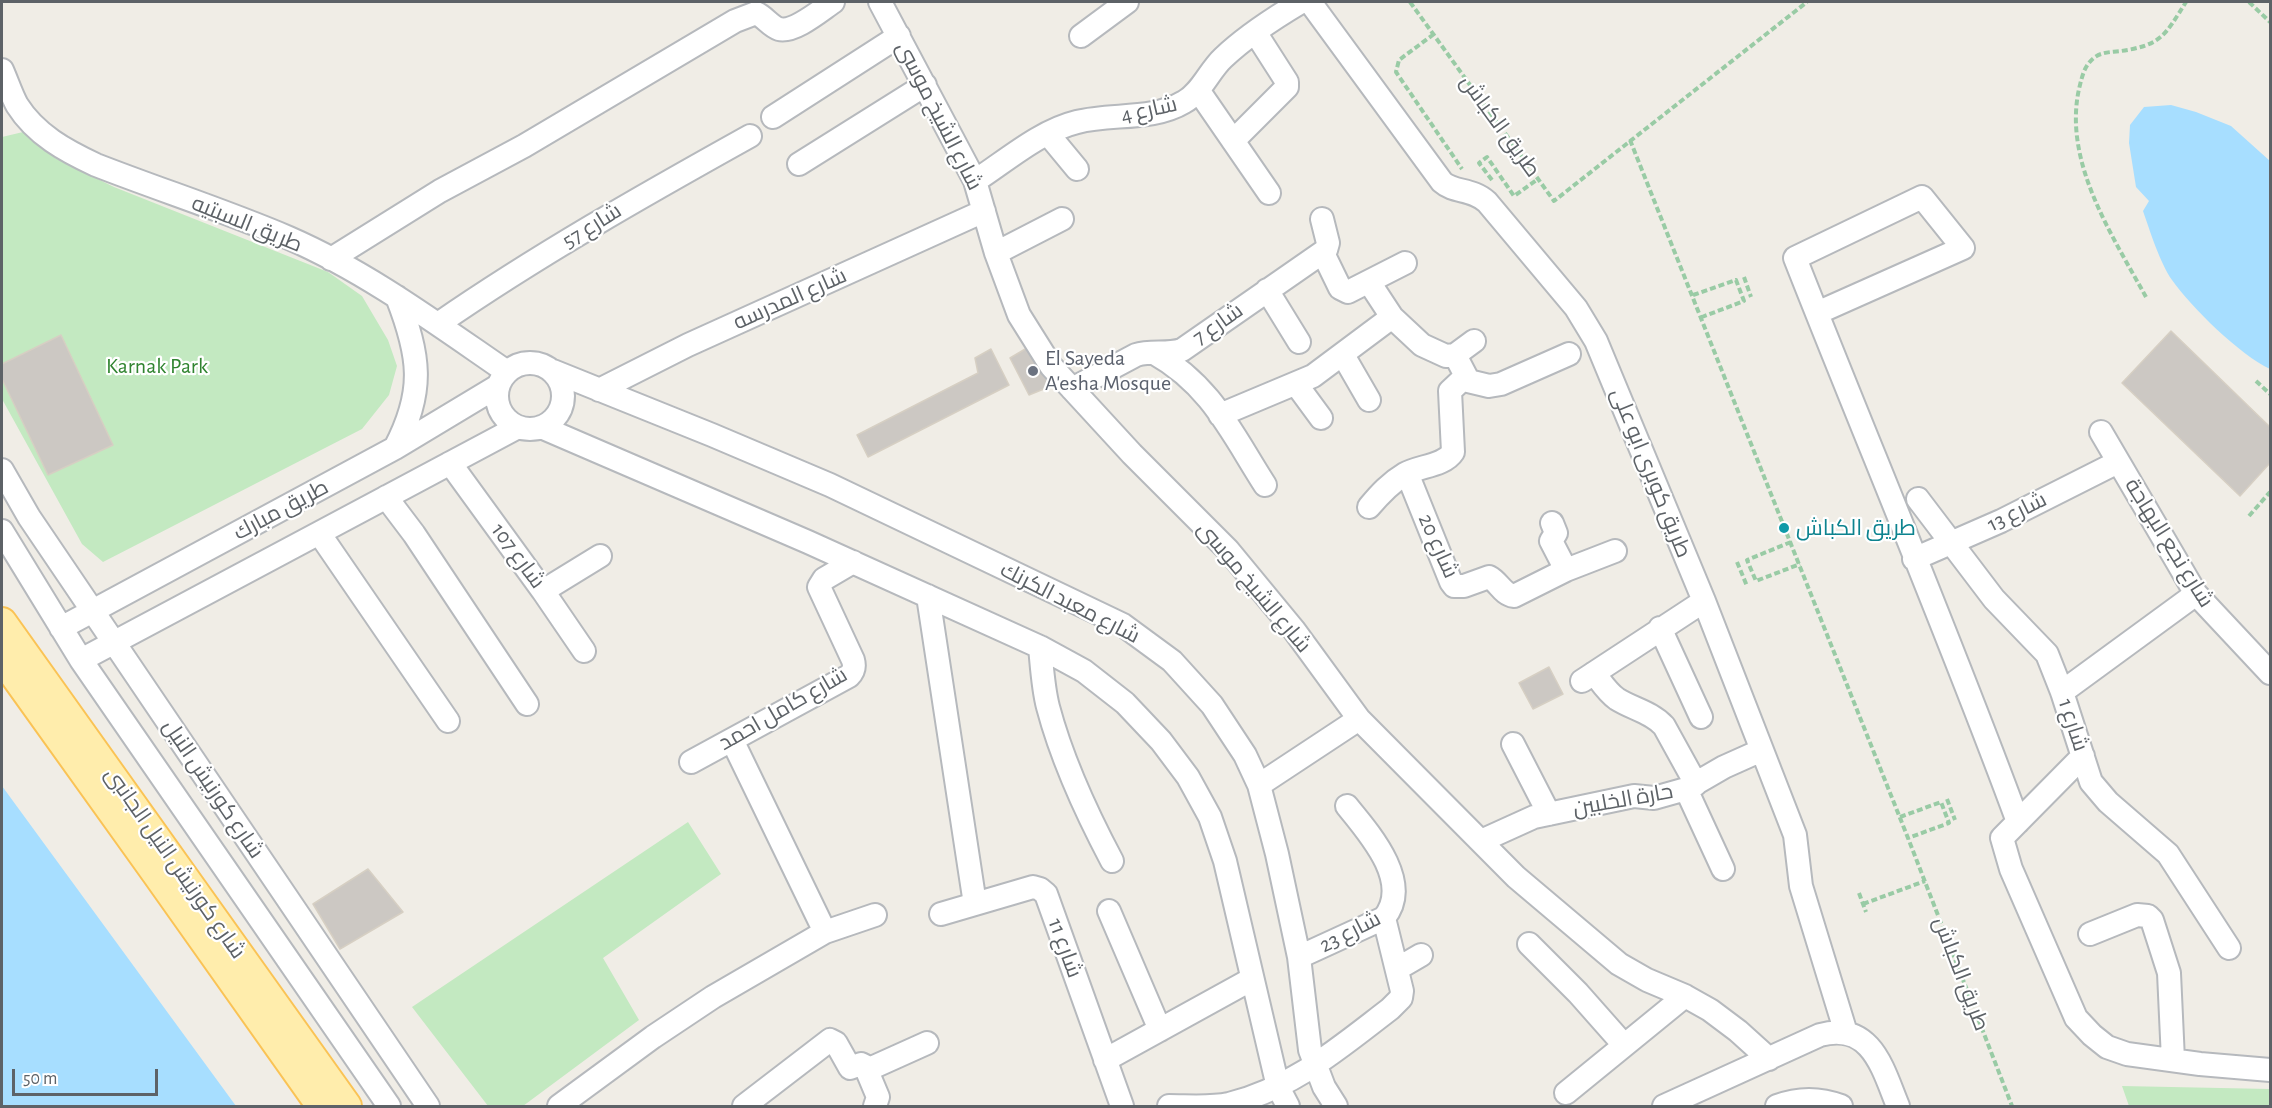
<!DOCTYPE html>
<meta charset="utf-8">
<style>
body{margin:0}
#map{position:relative;width:2272px;height:1108px;overflow:hidden;background:#f0ede6;font-family:"Alegreya Sans",sans-serif}
canvas{display:block}
.frame{position:absolute;inset:0;border:3px solid #5d6267;pointer-events:none}
.scale{position:absolute;left:12px;top:1069px;width:146px;height:27px;box-sizing:border-box;border:3px solid #5d6267;border-top:0;padding-left:8px;font-size:18px;line-height:21px;white-space:nowrap;color:#5d6267;-webkit-text-stroke:4px #fff;paint-order:stroke}
</style>
<div id="map">
<canvas width="2272" height="1108"></canvas>
<div class="frame"></div>
<div class="scale">50 m</div>
</div>
<script>
const c = document.querySelector('canvas').getContext('2d');
c.lineJoin = 'round';
function paint(path, color) {
  c.fillStyle = color;
  c.fill(path, 'evenodd');
}
function trace(path, color, width, dash) {
  c.strokeStyle = color;
  c.lineWidth = width;
  c.lineCap = dash ? 'butt' : 'round';
  c.setLineDash(dash || []);
  c.stroke(path);
}
function label(font, color, halo, rows, align = 'center') {
  c.font = font + ' "Alegreya Sans",Cairo,sans-serif';
  c.lineWidth = 4.5;
  c.setLineDash([]);
  c.textBaseline = 'middle';
  c.strokeStyle = halo;
  c.fillStyle = color;
  for (const [text, x, y, turn = 0] of rows) {
    c.save();
    c.translate(x, y);
    c.rotate((+turn || 0) * Math.PI / 180);
    c.textAlign = isNaN(turn) ? turn : align;
    if (halo) c.strokeText(text, 0, 0);
    c.fillText(text, 0, 0);
    c.restore();
  }
}
const green = new Path2D(`
 M23,132L55,158L114,187L328,272L362,296L388,340L397,366L389,395L362,429L103,562L82,544L2,399V137Z
 M688,822L721,874L603,958L639,1020L523,1106H488L412,1007Z
 M2122,1086L2270,1089V1106H2129Z`);
const water = new Path2D(`
 M2171,105L2196,112L2231,126L2270,161V369C2240,355 2191,307 2172,280C2160,263 2150,231 2143,211L2149,201L2136,187L2129,143L2130,125L2144,107Z
 M2,786L236,1106H2Z`);
const building = new Path2D(`
 M2171,331L2270,427V463L2240,496L2122,383Z
 M61,335L113,445L48,475L2,379V364Z
 M1032,345L1056,384L1029,395L1010,358Z
 M991,349L1009,385L868,457L857,435L978,373L975,358Z
 M1549,667L1563,694L1533,709L1519,683Z
 M368,869L403,912L340,949L313,904Z`);
const path = new Path2D(`
 M1410,2L1554,201L1807,2
 M2249,2L2270,22
 M1434,34L1399,60L1396,72L1462,169
 M1630,140L1908,838L2012,1106
 M1492,180L1479,163L1487,157L1514,196L1538,179
 M1744,277L1751,297
 M1693,295L1736,280L1744,301L1702,317
 M2146,297C2112,235 2063,162 2079,89C2082,77 2084,65 2095,57C2102,52 2112,52 2121,51C2162,45 2165,35 2186,2
 M2256,381L2270,394
 M2249,516L2270,492
 M1791,542L1747,560L1756,581L1800,564
 M1737,562L1747,586
 M1947,799L1955,820
 M1900,817L1941,802L1949,823L1908,838
 M1859,893L1866,912
 M1863,904L1925,881`);
const minor = new Path2D(`
 M880,2L975,181L996,253L1019,315L1051,366L1132,454L1228,550L1294,630L1359,719L1516,877L1619,964L1647,980L1685,996L1710,1010L1738,1031L1769,1059
 M1310,2L1442,182C1454,193 1472,188 1487,202L1576,308L1596,341L1704,601L1795,835L1801,886L1846,1033
 M1081,36L1127,2
 M2,70C7,81 11,94 17,105C36,135 66,151 96,165C160,190 226,211 289,238C367,272 437,324 507,372
 M1198,90L1269,193
 M773,117L899,36
 M1048,134L1077,169
 M1233,141L1287,87V82L1255,32
 M799,164L925,85
 M975,181C1006,161 1040,131 1077,122C1112,113 1152,121 1184,102C1201,93 1209,71 1223,58C1246,36 1274,18 1301,2
 M996,253L1062,219
 M1323,253L1340,288L1348,292L1405,263
 M331,259L440,191L524,146L735,21L756,13C765,17 770,26 779,29C794,33 821,10 833,2
 M1369,282L1392,317L1422,345L1446,356L1455,355L1474,341
 M1267,290L1299,342
 M1817,313L1963,248L1922,197L1795,258C1869,446 1948,632 2018,822
 M438,324C538,255 644,195 750,136
 M1154,353C1211,385 1231,432 1265,485
 M1343,355L1369,400
 M497 396a33 33 0 1 1 66 0a33 33 0 1 1-66 0Z
 M553,371L712,435L830,485L1123,625L1172,661L1212,705L1245,755L1259,785L1277,854L1299,957L1310,1050L1324,1087L1336,1106
 M1464,380L1489,386L1501,384L1569,354
 M1296,384L1321,418
 M1072,389L1136,355C1151,350 1166,355 1182,350L1326,250L1328,243L1322,219
 M599,390L688,345L984,211
 M1220,415L1313,376L1392,317
 M541,427L808,542L1040,647L1084,671L1125,703L1161,741L1188,777L1210,817L1225,861L1278,1087L1288,1106
 M2101,432L2196,594L2270,673
 M395,448C425,391 420,356 397,297
 M450,463L543,591L584,651
 M2,470L29,517L428,1106
 M1407,473L1451,582L1454,586H1464L1489,577C1499,582 1502,594 1514,596L1566,570L1615,551
 M386,497L414,534L527,704
 M1918,499L1994,599L2047,654L2062,692L2091,782L2108,802L2168,854L2229,948
 M1369,507C1380,494 1390,483 1405,474C1419,466 1444,466 1453,452L1450,391L1466,376L1455,355
 M1552,523L1556,533L1551,541L1566,570
 M2,531L81,660L389,1106
 M319,533L448,721
 M1914,559L2001,521L2118,462
 M543,591L600,556
 M928,596L975,904
 M61,628L395,448L498,386
 M1660,628L1701,717
 M1040,647C1042,667 1043,688 1048,707C1062,760 1086,812 1112,861
 M81,660L518,427
 M1594,673C1601,682 1608,693 1617,699C1633,709 1651,712 1664,726L1696,784
 M1582,681L1704,601
 M2062,692L2196,594
 M732,740L825,932L875,915
 M1513,744L1549,814
 M2083,756L2002,838L2011,869L2076,1018L2092,1035L2107,1047L2127,1054L2200,1064L2270,1070
 M691,762L849,676C854,671 855,667 853,660L819,587L824,579L853,562
 M1259,785L1359,719
 M1686,789L1723,869
 M1481,841L1534,817L1634,796L1654,798L1686,789L1724,767L1762,750
 M1109,911L1160,1030
 M941,914L1033,887L1040,889L1046,894L1122,1106
 M2090,934L2137,915L2148,916L2152,920L2169,973L2173,1060
 M1529,944L1578,993L1624,1045
 M1299,957L1384,918C1413,883 1370,834 1347,806
 M1397,969L1421,955
 M1105,1060L1252,979
 M867,1070L927,1043
 M1566,1093L1685,996
 M559,1106L653,1037L713,997L825,932
 M744,1106L830,1040L836,1043L850,1068L861,1064L865,1066L878,1097L875,1106
 M1169,1106C1188,1106 1211,1108 1229,1104C1293,1088 1339,1048 1390,1009L1401,998L1402,991L1384,918
 M1664,1106L1820,1035C1872,1021 1883,1070 1898,1106
 M1777,1106C1798,1098 1820,1098 1841,1106`);
const major = new Path2D(`
 M2,622L347,1106
 M2,658L156,873L321,1106`);
const markers = [
 [1033,371,6,"#6b7280"],
 [1784,528,6,"#0f9aa8"]
];
const streetNames = [
 ["شارع 4",1149,110,-13],
 ["شارع الشيخ موسى",939,116,63],
 ["طريق الكباش",1500,126,54],
 ["طريق السبتيه",247,224,22],
 ["شارع 57",592,226,-32],
 ["شارع المدرسه",790,299,-24],
 ["شارع 7",1218,324,-35],
 ["طريق كوبرى ابو على",1651,473,68],
 ["طريق مبارك",281,510,-28],
 ["شارع 13",2017,512,-26],
 ["شارع نجع البهاجة",2169,543,58],
 ["شارع 20",1438,546,66],
 ["شارع 107",518,556,54],
 ["شارع الشيخ موسى",1254,587,50],
 ["شارع معبد الكرنك",1070,603,27],
 ["شارع كامل احمد",783,709,-30],
 ["شارع 1",2073,725,72],
 ["شارع كورنيش النيل",213,789,56],
 ["حارة الخلبين",1623,800,-10],
 ["شارع كورنيش النيل الجانبى",175,863,55],
 ["شارع 23",1350,932,-27],
 ["شارع 11",1065,948,70],
 ["طريق الكباش",1961,974,69]
];
const worshipNames = [
 ["El Sayeda",1045,358],
 ["A'esha Mosque",1045,383]
];
const parkNames = [
 ["Karnak Park",157,366]
];
const cultureNames = [
 ["طريق الكباش",1796,528]
];
paint(green, '#c3e9c1');
paint(water, '#a7deff');
paint(building, '#ccc8c3');
trace(building, '#d6cfc3', 1.5);
trace(minor, '#b6b9bd', 26);
trace(major, '#fac355', 32);
trace(path, '#99cba5', 4, [6, 3]);
trace(minor, '#fff', 22);
trace(major, '#ffedac', 28);
for (const [x, y, r, color] of markers) {
  const dot = new Path2D();
  dot.arc(x, y, r, 0, 2 * Math.PI);
  c.fillStyle = color;
  c.fill(dot);
  trace(dot, '#fff', 2);
}
label('22px', '#5d6267', '#fff', streetNames);
label('22px', '#5b616d', '#fff', worshipNames, 'left');
label('22px', '#308430', '#fff', parkNames);
label('22px', '#0d838f', '#fff', cultureNames, 'left');
</script>
